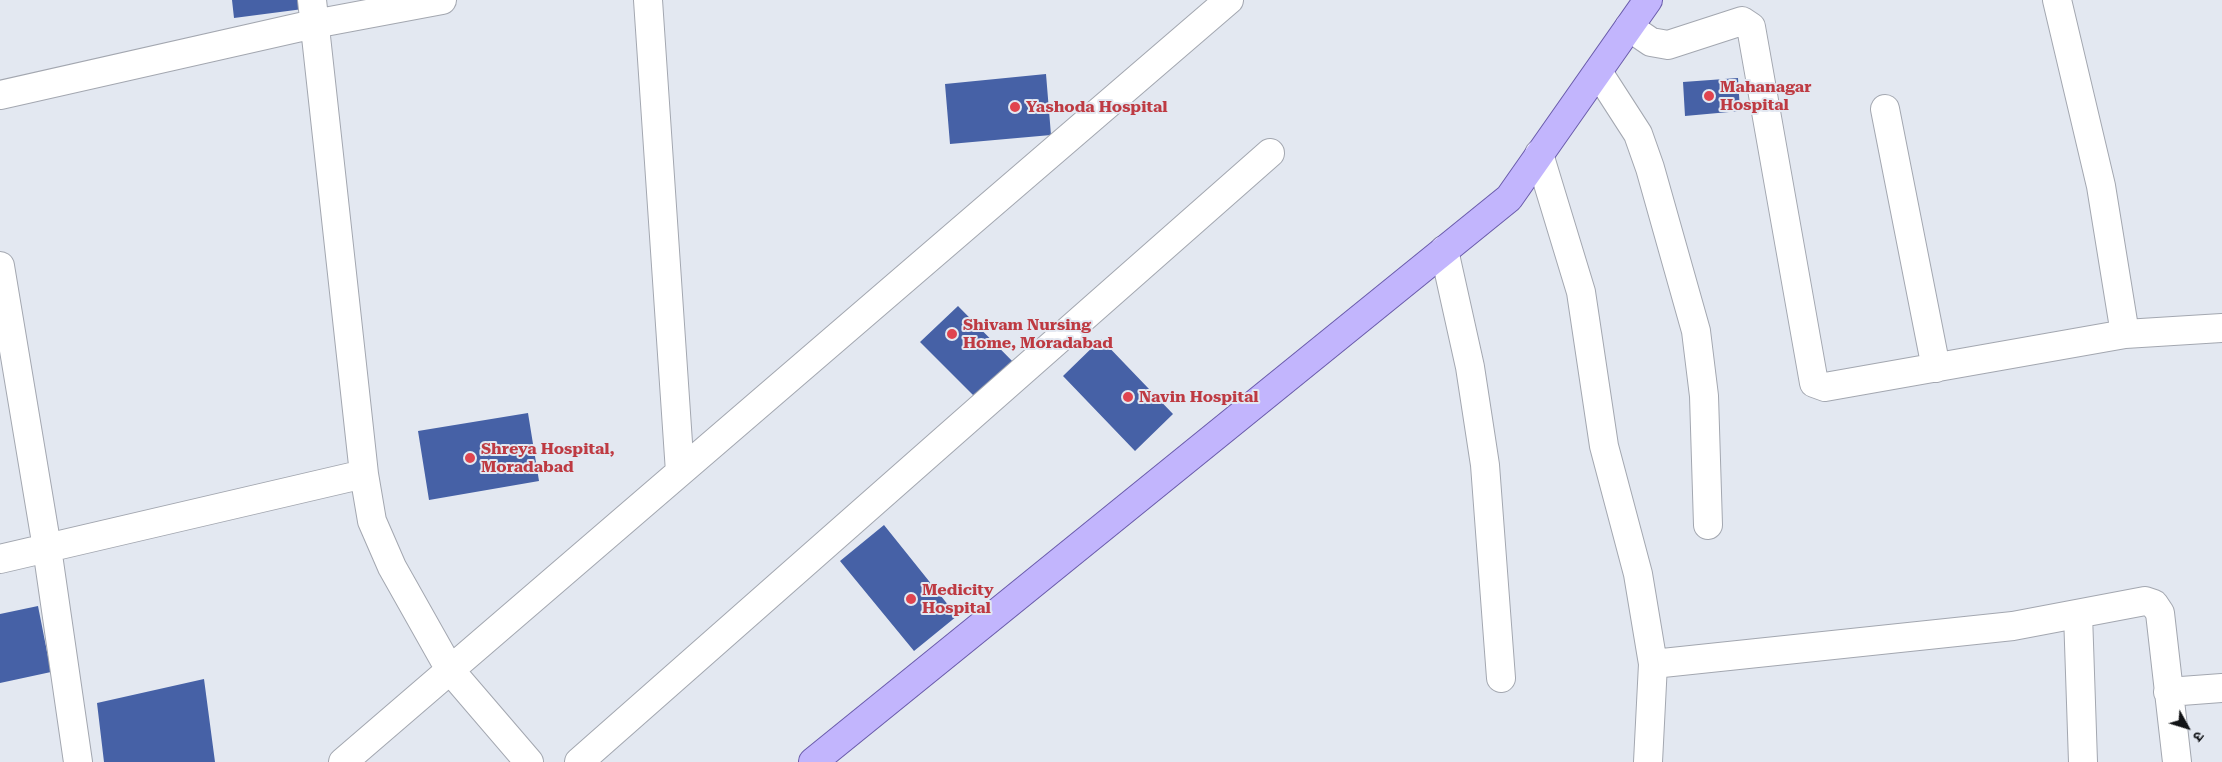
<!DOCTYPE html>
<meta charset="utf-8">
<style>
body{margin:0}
#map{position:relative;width:2222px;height:762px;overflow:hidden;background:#e3e8f1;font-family:"Roboto Serif","Noto Sans Devanagari",serif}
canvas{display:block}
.north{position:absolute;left:2162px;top:702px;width:50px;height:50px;-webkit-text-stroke:4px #e3e8f1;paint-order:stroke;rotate:129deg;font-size:14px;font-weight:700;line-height:20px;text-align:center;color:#111316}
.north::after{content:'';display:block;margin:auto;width:18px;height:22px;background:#111316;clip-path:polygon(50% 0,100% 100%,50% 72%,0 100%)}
</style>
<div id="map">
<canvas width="2222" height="762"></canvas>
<div class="north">उ</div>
</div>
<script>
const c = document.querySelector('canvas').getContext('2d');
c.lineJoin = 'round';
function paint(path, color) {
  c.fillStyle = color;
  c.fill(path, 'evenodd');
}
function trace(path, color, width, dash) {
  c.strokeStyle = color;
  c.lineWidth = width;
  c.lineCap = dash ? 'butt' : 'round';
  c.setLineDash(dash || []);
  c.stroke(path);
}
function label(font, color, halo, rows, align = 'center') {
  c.font = font + ' "Roboto Serif",serif';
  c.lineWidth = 4;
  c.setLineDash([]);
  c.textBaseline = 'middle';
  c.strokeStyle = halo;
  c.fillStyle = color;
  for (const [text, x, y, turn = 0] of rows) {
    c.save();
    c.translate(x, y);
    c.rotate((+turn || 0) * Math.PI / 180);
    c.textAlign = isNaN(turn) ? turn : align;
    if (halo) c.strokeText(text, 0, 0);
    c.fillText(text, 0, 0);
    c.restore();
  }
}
const building = new Path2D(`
 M232,0H302L303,9L234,18Z
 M1046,74L1051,135L950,144L945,84Z
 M1738,78L1740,111L1685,116L1683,82Z
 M958,306L1019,368L982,404L920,342Z
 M1101,339L1173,414L1135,451L1063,376Z
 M528,413L539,481L429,500L418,431Z
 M884,525L957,616L914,651L840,561Z
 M38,606L51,672L0,683V614Z
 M204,679L215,762H104L97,703Z`);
const minor = new Path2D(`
 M312,0L364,474L372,521L392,567L450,670L529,762
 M648,0L680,472
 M2057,0L2101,186L2125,334
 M1629,27L1651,42L1668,45L1742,21L1751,27L1814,383L1825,387L2125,334L2222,328
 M1598,72L1638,134L1650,168L1696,331L1704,396L1708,525
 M0,95L314,24L442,0
 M1885,109L1936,368
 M1539,154L1581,292L1604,446L1638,574L1653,664L1648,762
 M1444,250L1470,367L1485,465L1501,678
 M0,266L47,548L78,762
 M0,559L364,474
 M2078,614L2083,762
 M1653,664L2013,626L2145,601L2154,604L2160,613L2177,762
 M2168,692L2222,688
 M343,762L1229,0
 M579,762L1270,153`);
const major = new Path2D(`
 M813,762L1509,198L1648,0`);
const markers = [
 [1709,96,6,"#e0444e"],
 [1015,107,6,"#e0444e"],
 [952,334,6,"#e0444e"],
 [1128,397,6,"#e0444e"],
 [470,458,6,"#e0444e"],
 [911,599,6,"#e0444e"]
];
const healthNames = [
 ["Mahanagar",1720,87],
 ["Hospital",1720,105],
 ["Yashoda Hospital",1026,107],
 ["Shivam Nursing",963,325],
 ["Home, Moradabad",963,343],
 ["Navin Hospital",1139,397],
 ["Shreya Hospital,",481,449],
 ["Moradabad",481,467],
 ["Medicity",922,590],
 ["Hospital",922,608]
];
paint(building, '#4661a6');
trace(minor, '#a3a7b0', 30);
trace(major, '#6a5cab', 30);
trace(minor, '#fff', 28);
trace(major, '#c2b5fd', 28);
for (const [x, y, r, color] of markers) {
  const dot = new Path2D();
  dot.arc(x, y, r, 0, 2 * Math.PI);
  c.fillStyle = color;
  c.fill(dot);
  trace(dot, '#e3e8f1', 2);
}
label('bold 16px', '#be3a42', '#e3e8f1', healthNames, 'left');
</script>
